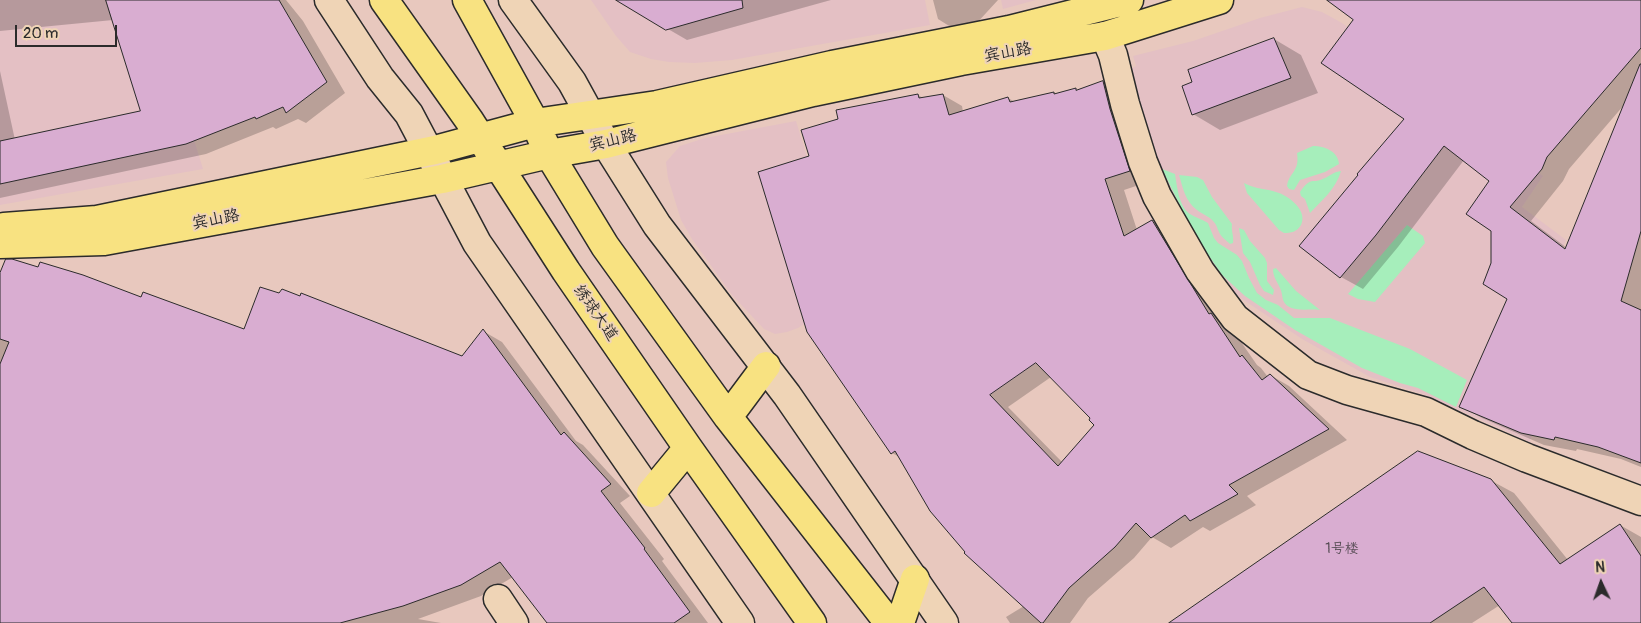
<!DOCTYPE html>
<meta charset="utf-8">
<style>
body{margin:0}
#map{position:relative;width:1641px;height:623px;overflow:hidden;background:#e8c8be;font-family:Pangolin,sans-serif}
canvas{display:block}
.north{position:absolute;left:1576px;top:558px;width:50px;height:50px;-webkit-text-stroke:4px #efd4b6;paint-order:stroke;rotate:357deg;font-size:14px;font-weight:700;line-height:20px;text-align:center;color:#2b2b2b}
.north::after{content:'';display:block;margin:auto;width:18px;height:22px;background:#2b2b2b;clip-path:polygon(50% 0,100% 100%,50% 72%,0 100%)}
.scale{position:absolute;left:15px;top:25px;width:102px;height:22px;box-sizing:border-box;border:2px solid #2b2b2b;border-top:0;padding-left:6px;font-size:15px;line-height:18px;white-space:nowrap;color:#2b2b2b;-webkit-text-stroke:4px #efd4b6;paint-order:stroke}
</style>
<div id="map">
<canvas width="1641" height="623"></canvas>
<div class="north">N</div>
<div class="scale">20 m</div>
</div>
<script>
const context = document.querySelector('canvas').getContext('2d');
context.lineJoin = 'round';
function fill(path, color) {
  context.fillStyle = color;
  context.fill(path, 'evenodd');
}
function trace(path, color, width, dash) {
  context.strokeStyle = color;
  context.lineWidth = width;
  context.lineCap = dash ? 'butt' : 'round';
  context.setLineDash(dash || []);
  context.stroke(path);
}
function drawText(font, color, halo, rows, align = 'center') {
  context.font = font + ' Pangolin,"LXGW WenKai TC",sans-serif';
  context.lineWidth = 4;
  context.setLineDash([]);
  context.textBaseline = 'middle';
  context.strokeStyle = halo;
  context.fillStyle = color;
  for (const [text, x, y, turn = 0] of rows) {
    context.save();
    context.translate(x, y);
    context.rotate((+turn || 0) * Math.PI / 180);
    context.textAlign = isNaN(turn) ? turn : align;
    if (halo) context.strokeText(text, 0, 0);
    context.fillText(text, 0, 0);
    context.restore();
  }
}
const built = new Path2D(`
 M 0,0 L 148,0 L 182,99 L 203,169 L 0,205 Z
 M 591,0 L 925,0 L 930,25 L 732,60 L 695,63 L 669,62 L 651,59 L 630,52 L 616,36 Z
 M 1001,0 L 1036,0 L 1003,9 Z
 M 1302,7 L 1322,12 L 1342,23 L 1462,110 L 1543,176 L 1522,207 L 1566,240 L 1557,262 L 1534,426 L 1530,442 L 1423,394 L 1370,377 L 1302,339 L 1242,299 L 1226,285 L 1217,273 L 1184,218 L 1167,182 L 1157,167 L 1126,71 L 1136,66 L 1133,56 L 1193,41 L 1260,18 Z
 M 796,121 L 849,295 L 798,328 L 787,332 L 775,334 L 764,329 L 732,295 L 692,239 L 681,220 L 668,178 L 666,162 L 680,146 L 705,138 Z`);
const green = new Path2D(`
 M 1313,146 C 1324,146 1338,151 1339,164 L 1325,172 L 1300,180 L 1294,190 L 1289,189 L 1287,186 C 1289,172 1300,172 1297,153 Z
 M 1162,169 L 1175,174 C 1177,186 1179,207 1190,214 C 1196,218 1202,219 1208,223 L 1214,238 L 1218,243 L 1237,255 L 1242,261 L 1249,278 L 1257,293 L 1266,300 L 1278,305 L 1294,318 L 1330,318 L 1410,349 L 1467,380 L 1456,407 L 1418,388 L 1400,383 L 1362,368 L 1295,330 L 1245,296 L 1222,275 L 1194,234 Z
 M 1341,171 C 1336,189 1322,200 1310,213 L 1305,199 L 1301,196 L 1300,192 C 1312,175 1311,185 1325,178 C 1331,175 1334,172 1341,171 Z
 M 1179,175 L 1197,177 L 1203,180 L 1212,197 L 1232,224 C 1231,231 1234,236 1233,243 L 1230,244 C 1226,240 1221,237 1219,232 C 1217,228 1217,225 1213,221 C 1209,216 1202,214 1197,210 C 1185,201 1183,188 1179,175 Z
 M 1244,183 C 1257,190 1266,188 1279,193 C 1290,197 1308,211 1301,225 C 1297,232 1291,233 1284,233 L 1279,230 L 1247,193 Z
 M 1407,225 L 1423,236 L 1425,243 L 1375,302 L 1358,299 L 1348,294 Z
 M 1239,228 L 1244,230 L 1250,241 L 1265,258 L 1267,263 L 1267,281 L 1274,290 L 1273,295 L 1264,291 L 1260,285 L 1250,262 L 1243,253 Z
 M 1276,268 L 1296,291 L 1320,310 C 1308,308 1289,314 1283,300 C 1282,296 1282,292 1280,288 C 1277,281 1273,277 1273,269 Z`);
const shadow = new Path2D(`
 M 0,0 L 286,0 L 303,21 L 345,93 L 306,123 L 298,119 L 276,129 L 273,127 L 206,154 L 0,198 L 0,71 L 15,140 L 142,112 L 113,20 L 0,31 Z
 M 618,0 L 831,0 L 687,40 Z
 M 933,0 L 998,0 L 975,25 L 954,29 L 938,19 Z
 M 1359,0 L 1641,0 L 1641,467 L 1621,459 L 1577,449 L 1576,451 L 1544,445 L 1482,418 L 1460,406 L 1509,298 L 1493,263 L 1490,180 L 1464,160 L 1398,247 L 1363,289 L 1341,277 L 1406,119 L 1355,20 ZM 1624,105 L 1567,248 L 1531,221 L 1563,181 L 1569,169 Z
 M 1274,39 L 1301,55 L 1318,93 L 1220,130 L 1193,114 Z
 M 1103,83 L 1122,94 L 1148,182 L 1124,190 L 1137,230 L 1152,221 L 1171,232 L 1230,326 L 1257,365 L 1261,368 L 1268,377 L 1270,375 L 1289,386 L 1347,440 L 1247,496 L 1256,505 L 1210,531 L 1203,527 L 1171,548 L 1152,537 L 1134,558 L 1088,598 L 1070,623 L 1010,623 L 1006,617 L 1024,606 L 901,458 L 892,453 L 808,331 L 810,157 L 918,95 L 923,98 L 943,95 L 962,106 L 963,112 L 1008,98 L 1015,102 L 1053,94 L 1056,95 L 1076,90 L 1078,91 ZM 1051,377 L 1092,418 L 1096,425 L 1063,463 L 1008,407 Z
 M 0,277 L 142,299 L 245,331 L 280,295 L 462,358 L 483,331 L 502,342 L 576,441 L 583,445 L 630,496 L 620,503 L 664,559 L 662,561 L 708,623 L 548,623 L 513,577 L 481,596 L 418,619 L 441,623 L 0,623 Z
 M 1490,480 L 1514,493 L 1568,560 L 1620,525 L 1641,537 L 1641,623 L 1514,623 L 1500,605 L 1472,623 L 1171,623 Z`);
const building = new Path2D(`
 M 106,0 L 279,0 L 327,82 L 286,113 L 283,107 L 256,119 L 255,117 L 186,144 L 0,184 L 0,141 L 140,111 Z
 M 616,0 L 742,0 L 743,8 L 666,30 Z
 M 1327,0 L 1641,0 L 1641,48 L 1547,157 L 1542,169 L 1510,207 L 1565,249 L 1640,64 L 1641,64 L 1641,231 L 1621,301 L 1641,310 L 1641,463 L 1598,447 L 1555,437 L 1554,440 L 1521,433 L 1459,407 L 1507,299 L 1483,284 L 1491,263 L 1491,231 L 1466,214 L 1489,181 L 1444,146 L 1376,235 L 1340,278 L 1299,246 L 1358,175 L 1357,174 L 1404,119 L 1321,63 L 1353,20 Z
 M 1274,38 L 1291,78 L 1192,115 L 1182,86 L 1192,82 L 1188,70 Z
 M 1103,81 L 1110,109 L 1130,171 L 1105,179 L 1124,236 L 1152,220 L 1209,314 L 1211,313 L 1240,357 L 1242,355 L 1262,380 L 1270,374 L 1329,429 L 1229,485 L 1238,494 L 1190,521 L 1185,515 L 1151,538 L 1136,523 L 1115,547 L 1069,588 L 1043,623 L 1041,623 L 964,553 L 965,552 L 930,511 L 895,451 L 891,454 L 807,332 L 758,172 L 809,156 L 801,130 L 838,119 L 836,110 L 918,94 L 919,98 L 943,94 L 949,115 L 1008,97 L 1010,102 L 1054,92 L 1054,94 L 1076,88 L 1076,90 ZM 1036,363 L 1090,418 L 1089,420 L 1094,425 L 1058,466 L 990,395 Z
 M 6,259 L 12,259 L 38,267 L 40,262 L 83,275 L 141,297 L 143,292 L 244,329 L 260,287 L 279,293 L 282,289 L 300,296 L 301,293 L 462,356 L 483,329 L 561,435 L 564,432 L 611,484 L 601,491 L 645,548 L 644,549 L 690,612 L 674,623 L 547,623 L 500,562 L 461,585 L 403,606 L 340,623 L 0,623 L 0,364 L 9,342 L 0,339 L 0,273 Z
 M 1418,451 L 1491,479 L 1560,564 L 1620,524 L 1641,556 L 1641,623 L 1512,623 L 1484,587 L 1430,623 L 1169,623 Z`);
const minor = new Path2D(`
 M 329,0 L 380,78 L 409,114 L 477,243 L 740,623
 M 513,0 L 572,82 L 606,144 L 657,225 L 787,395 L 944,623
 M 1105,36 L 1113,55 L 1125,104 L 1143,162 L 1157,196 L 1200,271 L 1235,318 L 1308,375 L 1347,390 L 1426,412 L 1473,435 L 1527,458 L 1641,501
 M 498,599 L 514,623`);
const primary = new Path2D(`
 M 384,0 L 469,120 L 566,271 L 688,448 L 812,623
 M 467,0 L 535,123 L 549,154 L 605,246 L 728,417 L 889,623
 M 4,227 L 97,220 L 435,150 L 535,123 L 657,105 L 832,65 L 1009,30 L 1129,0
 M 0,244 L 104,241 L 442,179 L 549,154 L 606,144 L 813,92 L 961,61 L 1105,36 L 1219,0
 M 728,417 L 766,366
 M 651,493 L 688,448
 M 900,623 L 915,579`);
const numberNames = [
 ["1号楼",1342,549]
];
const streetNames = [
 ["宾山路",1008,53,-10],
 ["宾山路",613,141,-13],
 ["宾山路",216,220,-11],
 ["绣球大道",595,313,55]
];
fill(built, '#e4c0c4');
fill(green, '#a6eebb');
fill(shadow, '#0003');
fill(building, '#d9add1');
trace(building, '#2b2b2b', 1);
trace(minor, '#2b2b2b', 31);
trace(primary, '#2b2b2b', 31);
trace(minor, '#efd4b6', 28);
trace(primary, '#f8e281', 28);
drawText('14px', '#564c54', null, numberNames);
drawText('16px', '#2b2b2b', '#efd4b6', streetNames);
</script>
